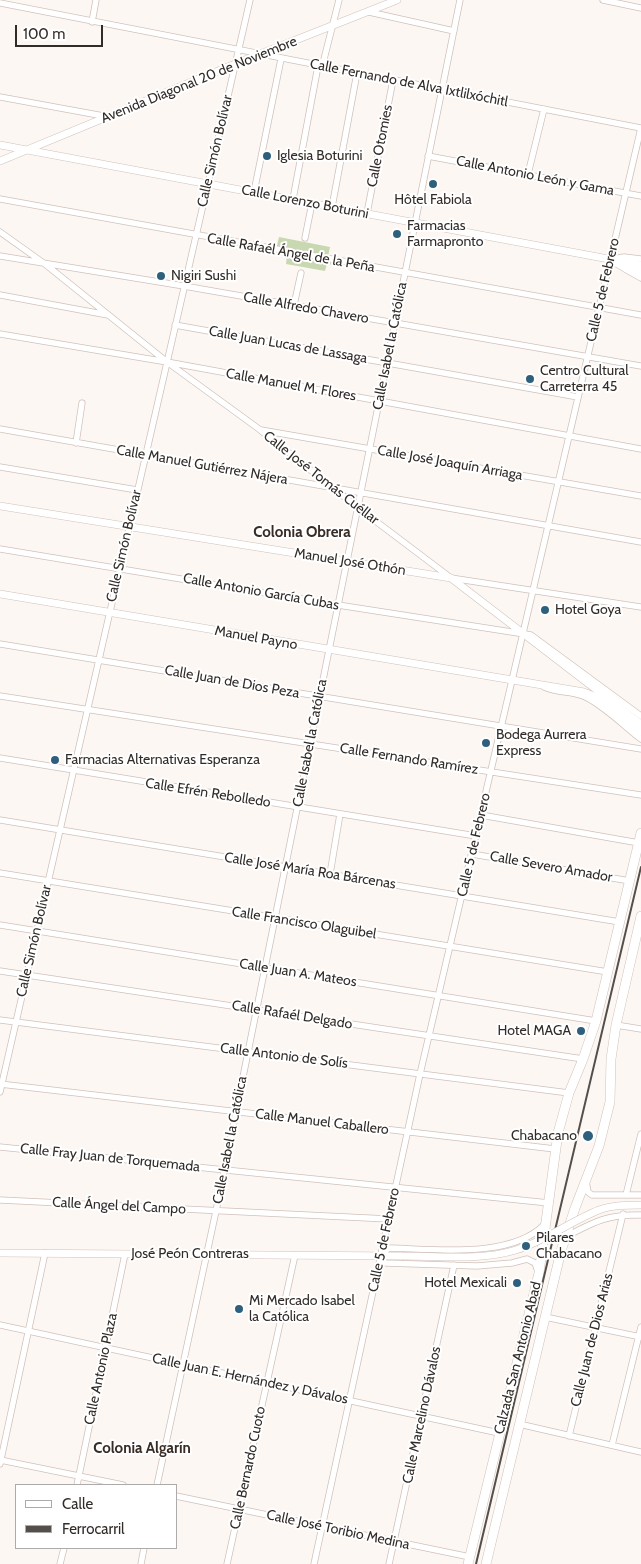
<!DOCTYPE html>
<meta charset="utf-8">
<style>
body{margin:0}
#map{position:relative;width:641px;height:1564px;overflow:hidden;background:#fdf7f4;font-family:Cabin,sans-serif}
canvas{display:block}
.legend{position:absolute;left:15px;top:1484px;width:162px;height:65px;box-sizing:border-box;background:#fff;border:1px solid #adaba9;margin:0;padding:6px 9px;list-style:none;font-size:15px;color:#322c29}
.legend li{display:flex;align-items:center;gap:10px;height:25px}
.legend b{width:25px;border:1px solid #adaba9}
.scale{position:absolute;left:15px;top:25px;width:88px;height:22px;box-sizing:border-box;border:2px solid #322c29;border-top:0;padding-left:6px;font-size:15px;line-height:18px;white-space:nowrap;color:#322c29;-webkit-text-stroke:4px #fff;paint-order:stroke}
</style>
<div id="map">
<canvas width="641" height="1564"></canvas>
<ul class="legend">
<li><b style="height:6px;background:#fff"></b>Calle</li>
<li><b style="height:6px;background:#554f4c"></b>Ferrocarril</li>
</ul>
<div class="scale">100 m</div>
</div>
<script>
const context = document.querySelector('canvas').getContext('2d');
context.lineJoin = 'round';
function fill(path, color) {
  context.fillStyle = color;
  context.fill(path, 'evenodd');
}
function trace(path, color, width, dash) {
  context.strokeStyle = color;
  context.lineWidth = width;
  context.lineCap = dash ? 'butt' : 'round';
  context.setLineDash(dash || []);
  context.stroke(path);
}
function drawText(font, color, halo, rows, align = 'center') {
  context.font = font + ' Cabin,sans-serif';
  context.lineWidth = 4;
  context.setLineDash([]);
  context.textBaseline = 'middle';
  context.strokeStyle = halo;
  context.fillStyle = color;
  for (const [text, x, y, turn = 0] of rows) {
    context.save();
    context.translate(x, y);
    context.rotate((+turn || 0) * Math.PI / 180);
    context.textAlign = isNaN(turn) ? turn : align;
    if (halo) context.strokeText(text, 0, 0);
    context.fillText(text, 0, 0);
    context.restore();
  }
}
const green = new Path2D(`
 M 279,237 L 330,247 L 328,257 L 335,258 L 334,265 L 327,264 L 325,271 L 286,264 L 287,256 L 275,254 Z`);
const minor = new Path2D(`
 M 603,0 L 641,8
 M 0,3 C 213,46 427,86 641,128
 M 369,12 L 454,31
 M 92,22 L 96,0
 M 322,67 L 339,0
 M 0,97 L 109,117
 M 428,156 L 641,196
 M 528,174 L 544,109
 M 254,192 L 281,59
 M 0,199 L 641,315
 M 293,199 L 318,66
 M 332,207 L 357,73
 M 367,213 L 393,80
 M 0,232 L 45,264 L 167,362 L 259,429 L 357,507 L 451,578 L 641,607
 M 305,238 L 312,203
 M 0,256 L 184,286 L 641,366
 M 613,259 L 624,257 L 641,259
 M 625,269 L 641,278
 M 0,295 L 108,315
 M 294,305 L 301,273
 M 175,325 L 578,397
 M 0,334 L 167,362 L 641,449
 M 0,429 L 641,542
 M 261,430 L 641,496
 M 76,443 L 82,403
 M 0,467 L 137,490
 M 0,549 L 338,605 L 531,635 L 641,716
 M 0,644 L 641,749
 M 544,687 C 557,693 571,691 583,696 C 601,703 625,727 641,739
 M 0,696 L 641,795
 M 0,758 L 476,836
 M 481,815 L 639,843
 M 0,820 L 620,922
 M 472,854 L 630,881
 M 0,873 L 608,972
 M 330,874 L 340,814
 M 0,925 L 596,1021
 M 0,971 L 583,1059
 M 0,1020 L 569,1093
 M 616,1025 L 641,1029
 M 0,1084 L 555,1149
 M 0,1092 L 250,0
 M 0,1147 L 549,1203
 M 586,1181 L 588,1192 L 592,1195 L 641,1195
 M 626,1195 L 641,1134
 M 0,1200 L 388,1219
 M 565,1237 C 594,1222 607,1214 641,1215
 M 380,1256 L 389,1248 C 435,1249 512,1259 545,1224
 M 380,1256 L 385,1263 L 477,1266 L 512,1263 L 527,1259 L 535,1263 L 538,1272
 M 545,1317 L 641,1337
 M 0,1325 L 499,1433
 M 519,1424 L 641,1452
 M 569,1436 L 623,1214
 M 612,1445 L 641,1327
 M 0,1460 L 123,1485
 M 0,1464 L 45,1253
 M 77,1485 L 125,1254
 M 157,1485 L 216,1211 L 460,0
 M 176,1496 L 470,1557
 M 60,1564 L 64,1548
 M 141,1564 L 144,1548
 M 227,1564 L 295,1255
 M 314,1564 L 420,1074 L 641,128
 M 389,1564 L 454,1265`);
const major = new Path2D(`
 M 0,145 L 641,265
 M 0,161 L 235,64 L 397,0
 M 614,262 L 625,268 L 641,272
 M 0,506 L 451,578 L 641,724
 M 0,594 L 584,692 C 602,697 625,720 641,732
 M 0,1253 L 401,1256`);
const highway = new Path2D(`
 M 468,1564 L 539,1273 L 558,1133 L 569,1093 L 583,1059 L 596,1021 L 641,833
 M 486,1564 L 561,1251 L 575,1208 L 599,1146 L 610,1102 L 611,1059 L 616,1025 L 641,916`);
const rail = new Path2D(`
 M 476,1564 L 641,867`);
const majorBridge = new Path2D(`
 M 401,1256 C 439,1256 480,1261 516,1250 C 545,1241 571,1221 599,1210 C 612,1205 627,1205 641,1205`);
const markers = [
 [267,156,5,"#2e607d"],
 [433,184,5,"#2e607d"],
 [397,234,5,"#2e607d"],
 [161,276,5,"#2e607d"],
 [530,379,5,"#2e607d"],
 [545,610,5,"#2e607d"],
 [486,743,5,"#2e607d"],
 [55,760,5,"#2e607d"],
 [581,1031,5,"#2e607d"],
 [588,1136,6,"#2e607d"],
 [526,1246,5,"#2e607d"],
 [517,1283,5,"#2e607d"],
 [239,1309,5,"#2e607d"]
];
const streetNames = [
 ["Avenida Diagonal 20 de Noviembre",199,80,-22],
 ["Calle Fernando de Alva Ixtlilxóchitl",409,83,11],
 ["Calle Otomies",380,146,-79],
 ["Calle Simón Bolívar",215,151,-77],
 ["Calle Antonio León y Gama",535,176,11],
 ["Calle Lorenzo Boturini",305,202,11],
 ["Calle Rafaél Ángel de la Peña",291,253,10],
 ["Calle 5 de Febrero",603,290,-77],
 ["Calle Alfredo Chavero",306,308,10],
 ["Calle Juan Lucas de Lassaga",288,345,10],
 ["Calle Isabel la Católica",390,346,-79],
 ["Calle Manuel M. Flores",291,385,10],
 ["Calle José Joaquín Arriaga",450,463,10],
 ["Calle Manuel Gutiérrez Nájera",202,465,10],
 ["Calle José Tomás Cuéllar",321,478,38],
 ["Calle Simón Bolívar",124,546,-77],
 ["Manuel José Othón",350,562,9],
 ["Calle Antonio García Cubas",261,592,10],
 ["Manuel Payno",256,638,10],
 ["Calle Juan de Dios Peza",232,682,10],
 ["Calle Isabel la Católica",310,743,-79],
 ["Calle Fernando Ramírez",409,759,9],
 ["Calle Efrén Rebolledo",208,793,9],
 ["Calle 5 de Febrero",474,845,-77],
 ["Calle Severo Amador",551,867,10],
 ["Calle José María Roa Bárcenas",310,871,9],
 ["Calle Francisco Olaguibel",304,923,9],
 ["Calle Simón Bolívar",34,941,-77],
 ["Calle Juan A. Mateos",298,973,9],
 ["Calle Rafaél Delgado",292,1015,9],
 ["Calle Antonio de Solís",284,1056,7],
 ["Calle Manuel Caballero",322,1122,7],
 ["Calle Isabel la Católica",230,1140,-79],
 ["Calle Fray Juan de Torquemada",110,1158,6],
 ["Calle Ángel del Campo",119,1206,3],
 ["Calle 5 de Febrero",384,1240,-78],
 ["José Peón Contreras",190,1254],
 ["Calle Juan de Dios Arias",592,1340,-76],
 ["Calzada San Antonio Abad",518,1358,-76],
 ["Calle Antonio Plaza",101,1369,-78],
 ["Calle Juan E. Hernández y Dávalos",250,1379,12],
 ["Calle Marcelino Dávalos",422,1415,-78],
 ["Calle Bernardo Cuoto",248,1468,-78],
 ["Calle José Toribio Medina",338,1530,12]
];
const poiNames = [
 ["Iglesia Boturini",277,156],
 ["Hôtel Fabiola",433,200,"center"],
 ["Farmacias",407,226],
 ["Farmapronto",407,242],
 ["Nigiri Sushi",171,276],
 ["Centro Cultural",540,371],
 ["Carreterra 45",540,387],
 ["Hotel Goya",555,610],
 ["Bodega Aurrera",496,735],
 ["Express",496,751],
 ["Farmacias Alternativas Esperanza",65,760],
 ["Hotel MAGA",571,1031,"right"],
 ["Chabacano",577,1136,"right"],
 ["Pilares",536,1238],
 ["Chabacano",536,1254],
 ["Hotel Mexicali",507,1283,"right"],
 ["Mi Mercado Isabel",249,1301],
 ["la Católica",249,1317]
];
const neighbourhoodNames = [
 ["Colonia Obrera",302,533],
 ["Colonia Algarín",142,1449]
];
fill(green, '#c8d8b1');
trace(minor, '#d0c1ba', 7);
trace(major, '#d0c1ba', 8);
trace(highway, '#d0c1ba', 10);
trace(minor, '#fff', 5.5);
trace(major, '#fff', 7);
trace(highway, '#fff', 9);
trace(rail, '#554f4c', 2);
trace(majorBridge, '#d0c1ba', 8, []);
trace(majorBridge, '#fff', 7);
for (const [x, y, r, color] of markers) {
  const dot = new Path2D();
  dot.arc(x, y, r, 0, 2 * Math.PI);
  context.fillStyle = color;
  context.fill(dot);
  trace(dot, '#fff', 2);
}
drawText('14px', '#322c29', '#fff', streetNames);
drawText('14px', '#322c29', '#fff', poiNames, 'left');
drawText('bold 15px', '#382c26', '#fff', neighbourhoodNames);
</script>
